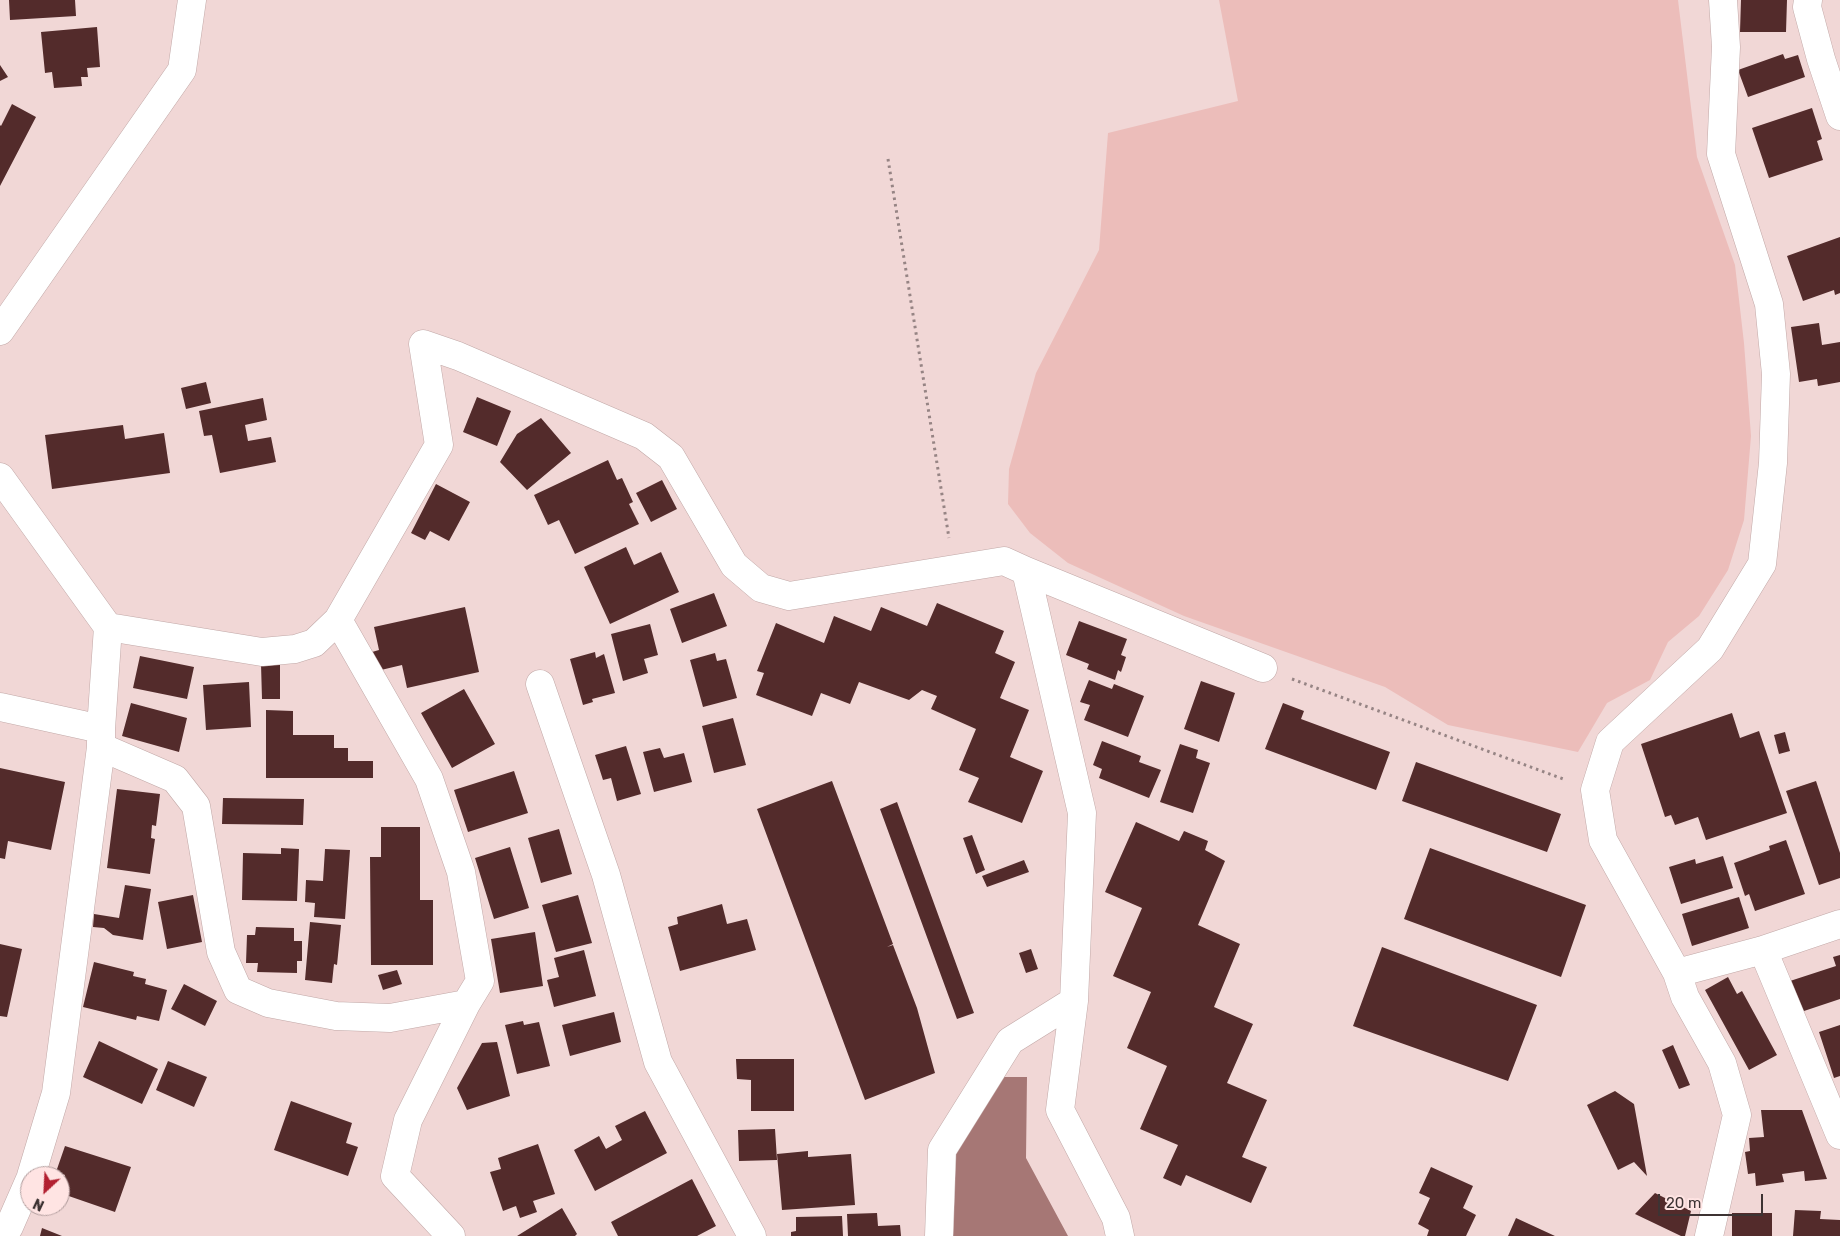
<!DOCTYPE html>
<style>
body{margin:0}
#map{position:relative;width:1840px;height:1236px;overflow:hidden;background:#f1d7d6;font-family:Rubik,sans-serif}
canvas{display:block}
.north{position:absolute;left:20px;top:1166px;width:50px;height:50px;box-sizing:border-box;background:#ffe4e3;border:1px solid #b19d9d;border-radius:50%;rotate:205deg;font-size:14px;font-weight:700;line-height:20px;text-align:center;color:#3d3333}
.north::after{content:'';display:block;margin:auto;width:18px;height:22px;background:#b22031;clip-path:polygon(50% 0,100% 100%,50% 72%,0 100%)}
.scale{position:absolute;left:1658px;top:1194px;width:105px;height:22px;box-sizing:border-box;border:2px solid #3d3333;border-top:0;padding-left:6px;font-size:15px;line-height:18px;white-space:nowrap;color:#3d3333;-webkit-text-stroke:4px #ffe4e3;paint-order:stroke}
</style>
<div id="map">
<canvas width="1840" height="1236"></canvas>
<div class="north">N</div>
<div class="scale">20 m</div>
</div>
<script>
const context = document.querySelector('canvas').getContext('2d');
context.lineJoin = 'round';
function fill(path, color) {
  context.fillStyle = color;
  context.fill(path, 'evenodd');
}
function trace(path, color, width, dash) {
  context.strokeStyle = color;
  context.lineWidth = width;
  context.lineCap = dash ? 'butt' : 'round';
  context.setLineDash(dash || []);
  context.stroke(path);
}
const green = new Path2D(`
 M 1219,0 L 1678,0 L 1697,157 L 1735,265 L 1744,343 L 1751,436 L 1744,520 L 1728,570 L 1699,616 L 1668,642 L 1650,680 L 1607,703 L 1578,752 L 1448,725 L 1385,687 L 1184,616 L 1068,563 L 1030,533 L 1008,504 L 1009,469 L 1036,373 L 1099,250 L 1108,133 L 1238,101 Z`);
const water = new Path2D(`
 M 1001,1077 L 1027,1077 L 1026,1158 L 1068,1236 L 953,1236 L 956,1148 Z`);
const building = new Path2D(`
 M 9,0 L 75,0 L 76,16 L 10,20 Z
 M 1741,0 L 1787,0 L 1786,32 L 1740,32 Z
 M 97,27 L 100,67 L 87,68 L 88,77 L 81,77 L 82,86 L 54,88 L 52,72 L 45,73 L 41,32 Z
 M 1783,54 L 1785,59 L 1798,55 L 1805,77 L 1748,97 L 1738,70 Z
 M 0,65 L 8,77 L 0,81 Z
 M 12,104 L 36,117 L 0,186 L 0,125 L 1,126 Z
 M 1812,108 L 1822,139 L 1817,141 L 1823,160 L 1769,178 L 1752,128 Z
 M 1840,237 L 1840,293 L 1835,295 L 1834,290 L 1803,301 L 1787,256 Z
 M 1819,323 L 1822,345 L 1840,342 L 1840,382 L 1818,386 L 1817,379 L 1799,382 L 1791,327 Z
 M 206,382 L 211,403 L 186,409 L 181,388 Z
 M 477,397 L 511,411 L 497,446 L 463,432 Z
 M 263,398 L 267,420 L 245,425 L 248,441 L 271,437 L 276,462 L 220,473 L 212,435 L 204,436 L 199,411 Z
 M 541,418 L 571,453 L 527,490 L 500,462 L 517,434 Z
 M 123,425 L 125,439 L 164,433 L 170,473 L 52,489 L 45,435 Z
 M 608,460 L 617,480 L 622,478 L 633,502 L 629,504 L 639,524 L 575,554 L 559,520 L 548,525 L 534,495 Z
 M 662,480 L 677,509 L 651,522 L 636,493 Z
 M 436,484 L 470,502 L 449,541 L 430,531 L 425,540 L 411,533 Z
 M 626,547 L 634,565 L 661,552 L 679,592 L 610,624 L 584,567 Z
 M 714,593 L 727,626 L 682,643 L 670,609 Z
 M 937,603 L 1004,631 L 995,653 L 1015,662 L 1000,698 L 1029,710 L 1010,757 L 1043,771 L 1022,823 L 968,802 L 979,778 L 959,770 L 976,729 L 931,709 L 937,696 L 922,690 L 909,700 L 859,682 L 850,704 L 821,693 L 812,716 L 756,695 L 764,673 L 757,671 L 776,623 L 824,643 L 834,616 L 871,631 L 881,607 L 927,626 Z
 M 465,607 L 479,672 L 407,688 L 402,665 L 381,670 L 372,652 L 379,650 L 374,627 Z
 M 1079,621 L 1127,639 L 1121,655 L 1126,657 L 1121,672 L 1118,670 L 1115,680 L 1087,669 L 1089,664 L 1066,655 Z
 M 650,624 L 658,655 L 644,659 L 648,673 L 623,681 L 611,634 Z
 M 595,652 L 596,658 L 604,654 L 615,693 L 592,699 L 593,702 L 583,705 L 570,659 Z
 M 715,653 L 717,661 L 726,659 L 737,698 L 703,707 L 690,660 Z
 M 140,656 L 194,667 L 187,699 L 133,688 Z
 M 261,664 L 280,664 L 280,699 L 262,699 Z
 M 1089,680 L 1112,689 L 1114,684 L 1144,696 L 1128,737 L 1084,720 L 1090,705 L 1080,702 Z
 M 1201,681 L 1235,693 L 1219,742 L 1184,729 Z
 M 249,682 L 251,727 L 206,730 L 203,685 Z
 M 464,689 L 495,744 L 452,768 L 421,713 Z
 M 131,703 L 187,718 L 179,752 L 122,736 Z
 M 1283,703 L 1304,711 L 1301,719 L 1390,752 L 1376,790 L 1265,749 Z
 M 266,710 L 293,711 L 293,735 L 334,735 L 334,748 L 348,748 L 348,761 L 373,761 L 373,778 L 266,778 Z
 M 1732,713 L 1740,738 L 1759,731 L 1787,813 L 1706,840 L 1698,817 L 1675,825 L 1671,815 L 1665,817 L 1641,744 Z
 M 733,718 L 746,765 L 714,773 L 702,726 Z
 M 1785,732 L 1790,751 L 1779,754 L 1774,735 Z
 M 1102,741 L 1141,756 L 1139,762 L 1161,770 L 1149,798 L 1099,778 L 1102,769 L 1093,765 Z
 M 1180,744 L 1198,750 L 1196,758 L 1210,763 L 1193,813 L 1160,802 Z
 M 626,746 L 641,794 L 617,801 L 611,778 L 603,780 L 595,755 Z
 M 660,748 L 664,758 L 684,753 L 692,782 L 654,792 L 643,752 Z
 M 1416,762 L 1561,814 L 1547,852 L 1402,801 Z
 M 0,768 L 65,782 L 51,850 L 8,841 L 5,859 L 0,858 Z
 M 514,771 L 528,813 L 468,832 L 454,790 Z
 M 832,781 L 893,944 L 887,947 L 893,945 L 917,1008 L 935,1073 L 865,1100 L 757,809 Z
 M 1816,781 L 1840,853 L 1840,878 L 1819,885 L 1786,791 Z
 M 117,789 L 160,794 L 156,826 L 152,825 L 151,838 L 155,839 L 150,874 L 107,868 Z
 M 223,798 L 304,799 L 303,825 L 222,824 Z
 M 897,802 L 974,1013 L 957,1019 L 880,809 Z
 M 1136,822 L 1179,841 L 1184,831 L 1208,841 L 1205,850 L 1225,861 L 1198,925 L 1240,944 L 1214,1007 L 1253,1024 L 1227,1083 L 1267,1100 L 1242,1157 L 1267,1167 L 1251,1203 L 1186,1175 L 1181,1186 L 1163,1178 L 1178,1145 L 1140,1129 L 1167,1066 L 1127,1048 L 1151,992 L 1113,976 L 1142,908 L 1105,892 Z
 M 381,827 L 420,827 L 420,900 L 433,900 L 433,965 L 371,965 L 370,857 L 381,857 Z
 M 559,829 L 572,874 L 541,883 L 528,838 Z
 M 972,835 L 985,870 L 976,874 L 963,838 Z
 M 1786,840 L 1805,894 L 1755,911 L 1749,894 L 1745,896 L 1734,863 L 1770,850 L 1769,846 Z
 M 510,847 L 529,908 L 494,919 L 475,858 Z
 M 281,848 L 299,849 L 297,901 L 242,900 L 243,853 L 281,854 Z
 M 1430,848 L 1586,905 L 1561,977 L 1404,919 Z
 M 325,849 L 350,850 L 345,919 L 314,917 L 315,903 L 305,902 L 306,880 L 323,881 Z
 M 1723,856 L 1733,888 L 1681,904 L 1669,867 L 1695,859 L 1696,864 Z
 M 1024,860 L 1029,872 L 987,887 L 982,876 Z
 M 125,885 L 151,889 L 143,940 L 113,935 L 104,928 L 93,927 L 94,914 L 119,918 Z
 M 193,895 L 202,942 L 167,949 L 158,902 Z
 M 578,895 L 592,943 L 556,952 L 542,905 Z
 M 1739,897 L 1749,928 L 1692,946 L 1682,914 Z
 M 722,904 L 727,924 L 747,919 L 756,950 L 680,971 L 668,927 L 678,924 L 677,917 Z
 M 310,922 L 341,925 L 337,965 L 334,964 L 332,983 L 305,980 Z
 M 256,927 L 294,928 L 294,941 L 302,941 L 302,961 L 297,961 L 297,973 L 257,972 L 258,963 L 246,963 L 247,935 L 255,935 Z
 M 535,932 L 543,986 L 500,993 L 491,939 Z
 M 0,944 L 22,949 L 7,1017 L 0,1016 Z
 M 1382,947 L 1537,1005 L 1508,1081 L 1353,1026 Z
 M 1031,949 L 1038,969 L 1026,973 L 1019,953 Z
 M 584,950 L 596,996 L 554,1007 L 547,980 L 559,977 L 554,958 Z
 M 1840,955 L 1840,999 L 1801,1012 L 1790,981 L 1836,966 L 1833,957 Z
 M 94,962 L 134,972 L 133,976 L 146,979 L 145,984 L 167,990 L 159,1021 L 137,1016 L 136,1020 L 83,1007 Z
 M 397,970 L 402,984 L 383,990 L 378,975 Z
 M 1728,977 L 1737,994 L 1742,991 L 1777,1055 L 1749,1070 L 1705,990 Z
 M 184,984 L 217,1001 L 205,1026 L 171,1009 Z
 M 614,1012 L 621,1042 L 570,1056 L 562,1025 Z
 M 523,1021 L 524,1025 L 539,1022 L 550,1066 L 517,1074 L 505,1025 Z
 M 1840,1025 L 1840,1076 L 1834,1078 L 1819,1032 Z
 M 99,1041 L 158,1069 L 142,1104 L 83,1077 Z
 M 497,1042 L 510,1096 L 467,1110 L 457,1088 L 482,1043 Z
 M 1673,1045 L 1690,1085 L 1679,1089 L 1662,1050 Z
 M 736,1059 L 794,1059 L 794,1111 L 751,1111 L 751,1080 L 737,1079 Z
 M 168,1061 L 207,1077 L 194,1107 L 156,1090 Z
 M 1615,1091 L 1634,1104 L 1647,1176 L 1634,1162 L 1618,1170 L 1587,1105 Z
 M 291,1101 L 352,1123 L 346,1143 L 358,1147 L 348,1176 L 274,1150 Z
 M 1761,1110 L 1802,1110 L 1827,1179 L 1805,1181 L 1804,1171 L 1782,1174 L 1784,1182 L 1756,1186 L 1755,1173 L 1748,1174 L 1745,1152 L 1750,1151 L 1749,1138 L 1764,1137 Z
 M 645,1111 L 667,1153 L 595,1191 L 574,1150 L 599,1136 L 606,1149 L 622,1140 L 615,1126 Z
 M 775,1129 L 777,1160 L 739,1161 L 738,1130 Z
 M 538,1144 L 555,1194 L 533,1201 L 537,1212 L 520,1218 L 516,1206 L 503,1211 L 490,1172 L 501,1169 L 498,1158 Z
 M 65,1146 L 131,1167 L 115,1212 L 60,1193 L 65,1175 L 56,1172 Z
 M 808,1151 L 808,1157 L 851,1154 L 855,1205 L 782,1210 L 777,1154 Z
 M 1431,1167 L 1473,1186 L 1463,1208 L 1476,1215 L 1466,1236 L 1427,1236 L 1429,1230 L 1418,1224 L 1430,1198 L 1419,1193 Z
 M 692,1179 L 716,1226 L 697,1236 L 618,1236 L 611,1222 Z
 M 1655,1193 L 1691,1211 L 1685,1236 L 1681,1236 L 1635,1214 Z
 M 562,1208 L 577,1234 L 575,1236 L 517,1236 Z
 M 1795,1210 L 1821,1211 L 1820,1219 L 1840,1220 L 1840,1236 L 1793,1236 Z
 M 877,1213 L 878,1226 L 900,1225 L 901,1236 L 848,1236 L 847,1214 Z
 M 1732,1213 L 1772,1213 L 1772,1236 L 1732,1236 Z
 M 842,1216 L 843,1236 L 791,1236 L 791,1232 L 796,1231 L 796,1217 Z
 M 1516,1218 L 1555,1236 L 1508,1236 Z
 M 42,1228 L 62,1236 L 40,1236 Z`);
const path = new Path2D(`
 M 888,159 L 949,538
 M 1292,679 L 1566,780`);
const minor = new Path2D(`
 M 1723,0 L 1726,47 L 1721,154 L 1769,304 L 1776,374 L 1773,463 L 1762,564 L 1710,649 L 1610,742 L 1595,790 L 1603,840 L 1677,973 L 1763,950 L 1840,1135
 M 1808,0 L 1807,7 L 1821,59 L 1840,116
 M 0,331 L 182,70 L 192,0
 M 0,477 L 108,627
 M 1026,571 L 1263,668
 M 540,684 L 606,875 L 658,1062 L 752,1236
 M 0,707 L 101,729 L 101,747 L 175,779 L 196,806 L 221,952 L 238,990 L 268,1003 L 336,1016 L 390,1018 L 466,1004
 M 101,729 L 108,627 L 262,652 L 295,649 L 314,643 L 338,620
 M 1763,950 L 1840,924
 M 1677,973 L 1685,997 L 1722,1063 L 1737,1115 L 1709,1236
 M 31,1176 L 56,1093 L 101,747
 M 1,1236 L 9,1227 L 30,1179
 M 451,1236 L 395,1176 L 408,1120 L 466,1004 L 480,981 L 461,872 L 429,779 L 338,620 L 439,445 L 423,344 L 458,356 L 644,436 L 671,457 L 734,565 L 761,588 L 789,596 L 1004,561 L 1026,571 L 1082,813 L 1074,1001 L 1060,1110 L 1116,1218 L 1120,1236
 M 939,1236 L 942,1150 L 1010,1041 L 1074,1001`);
fill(green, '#ecbdba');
fill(water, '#a67775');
fill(building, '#532b2b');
trace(minor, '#c1a8a7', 29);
trace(path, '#968484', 3, [2.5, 4]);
trace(minor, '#fff', 28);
</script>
